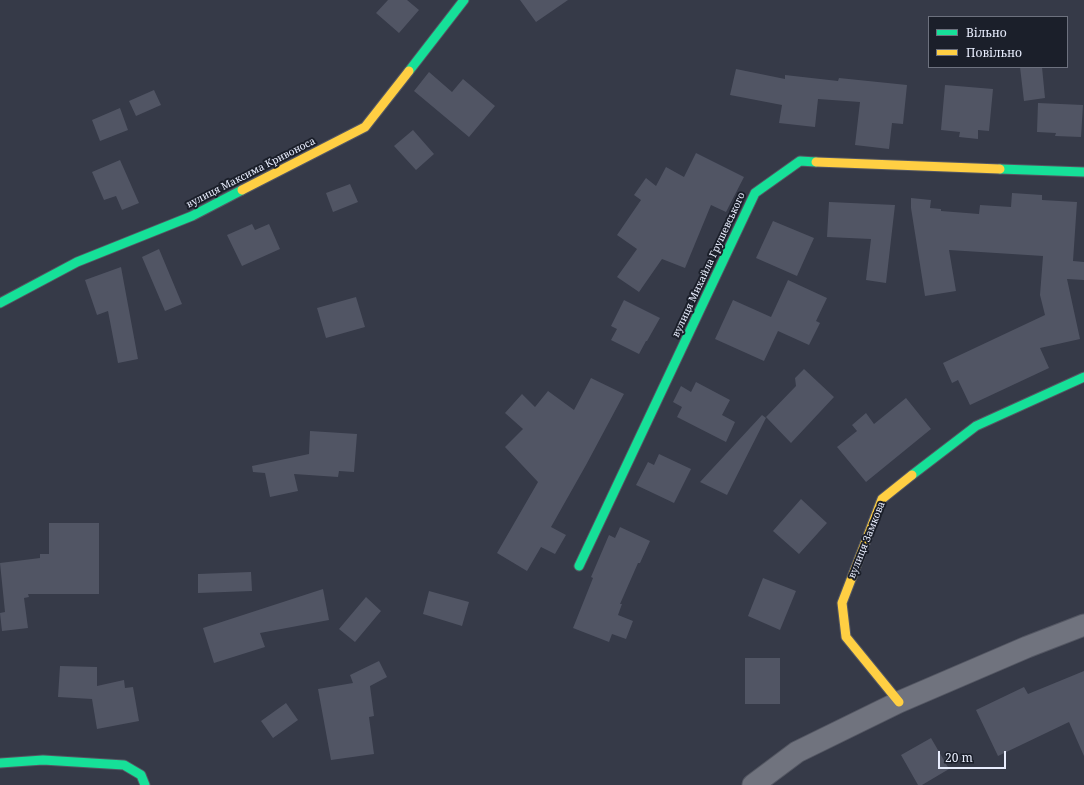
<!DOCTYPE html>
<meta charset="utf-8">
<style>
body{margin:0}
#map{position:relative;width:1084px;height:785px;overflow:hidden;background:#363a48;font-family:"Noto Serif",serif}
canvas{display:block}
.legend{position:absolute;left:928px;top:16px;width:140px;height:52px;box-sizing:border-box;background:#1b1f2a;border:1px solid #6d717e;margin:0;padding:5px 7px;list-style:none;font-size:12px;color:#e8edfd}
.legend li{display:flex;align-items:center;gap:8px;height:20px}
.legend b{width:20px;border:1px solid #6d717e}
.scale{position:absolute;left:938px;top:751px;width:68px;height:18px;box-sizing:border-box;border:2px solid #e8edfd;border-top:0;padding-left:5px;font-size:12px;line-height:14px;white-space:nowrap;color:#e8edfd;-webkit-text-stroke:3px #1b1f2a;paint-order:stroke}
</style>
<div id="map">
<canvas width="1084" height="785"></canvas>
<ul class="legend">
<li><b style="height:5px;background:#16e098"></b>Вільно</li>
<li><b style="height:5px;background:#ffcf43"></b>Повільно</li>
</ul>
<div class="scale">20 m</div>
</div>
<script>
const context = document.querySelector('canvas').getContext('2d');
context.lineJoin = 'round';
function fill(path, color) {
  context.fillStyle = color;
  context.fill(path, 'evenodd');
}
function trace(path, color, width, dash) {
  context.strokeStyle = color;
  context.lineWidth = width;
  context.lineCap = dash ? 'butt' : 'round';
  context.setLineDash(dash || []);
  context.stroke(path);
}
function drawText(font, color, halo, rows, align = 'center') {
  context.font = font + ' "Noto Serif",serif';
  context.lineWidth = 4;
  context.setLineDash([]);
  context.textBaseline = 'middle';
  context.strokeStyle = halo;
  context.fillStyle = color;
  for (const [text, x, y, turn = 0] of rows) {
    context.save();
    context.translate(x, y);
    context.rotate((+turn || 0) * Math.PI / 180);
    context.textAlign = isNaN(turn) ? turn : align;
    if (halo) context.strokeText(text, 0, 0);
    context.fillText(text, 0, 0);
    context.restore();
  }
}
const building = new Path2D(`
 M 388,0 L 407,0 L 419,10 L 399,33 L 376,13 Z
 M 520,0 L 568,0 L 536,22 Z
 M 1020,67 L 1042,67 L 1045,98 L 1024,101 Z
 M 736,69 L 785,79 L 785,75 L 838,81 L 839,78 L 907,85 L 903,124 L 892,123 L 889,149 L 855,145 L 860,102 L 818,99 L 815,127 L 779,123 L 782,105 L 730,95 Z
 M 429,72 L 452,92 L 463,79 L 495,106 L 469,137 L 414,91 Z
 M 945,85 L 993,89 L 989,131 L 978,130 L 978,139 L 959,137 L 960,132 L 941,130 Z
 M 154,90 L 161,105 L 136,116 L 129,101 Z
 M 1038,103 L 1083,105 L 1081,137 L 1055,136 L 1056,133 L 1037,132 Z
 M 120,108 L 128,130 L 100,141 L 92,120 Z
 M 413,130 L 434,154 L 416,170 L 394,146 Z
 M 696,153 L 744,177 L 726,212 L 711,205 L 685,268 L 662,259 L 639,292 L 617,277 L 637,249 L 617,235 L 641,200 L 634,195 L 646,178 L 656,186 L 666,167 L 684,177 Z
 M 120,160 L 139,203 L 122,210 L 116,196 L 104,200 L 92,172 Z
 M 350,184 L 358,202 L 333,212 L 326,193 Z
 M 1012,193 L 1042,195 L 1042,200 L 1077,202 L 1073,261 L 1084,262 L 1084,280 L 1067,279 L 1080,339 L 1040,348 L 1049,368 L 970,405 L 958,380 L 952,383 L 943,363 L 1045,315 L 1040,295 L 1043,256 L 949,250 L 956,291 L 925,296 L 911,208 L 911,198 L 931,200 L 930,208 L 941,209 L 941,211 L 979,214 L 980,205 L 1011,207 Z
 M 829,202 L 895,205 L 886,283 L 866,280 L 871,239 L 827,237 Z
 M 773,221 L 814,238 L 797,276 L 756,258 Z
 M 252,224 L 255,230 L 269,224 L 280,249 L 242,266 L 227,235 Z
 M 159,249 L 182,304 L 165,311 L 142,257 Z
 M 121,267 L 138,359 L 118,363 L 108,311 L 97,315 L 85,280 Z
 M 788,280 L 827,298 L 816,321 L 820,323 L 809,345 L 778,331 L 764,361 L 715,339 L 733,300 L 771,317 Z
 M 356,297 L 365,327 L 326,338 L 317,308 Z
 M 624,300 L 660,318 L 647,341 L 646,341 L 639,354 L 611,340 L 617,329 L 611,326 Z
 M 804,369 L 834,397 L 791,443 L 766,417 L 796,386 L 795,378 Z
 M 591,378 L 624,394 L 586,465 L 551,527 L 566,535 L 555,554 L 541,547 L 527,571 L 497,553 L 538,482 L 505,447 L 523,429 L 505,413 L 522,394 L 535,407 L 548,391 L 574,410 Z
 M 696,382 L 730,400 L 722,415 L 735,422 L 726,442 L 677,417 L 682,407 L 673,402 L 681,386 L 691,392 Z
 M 906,398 L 931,429 L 866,482 L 837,447 L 857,431 L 852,425 L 866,413 L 874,424 Z
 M 762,415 L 766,418 L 727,495 L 700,482 Z
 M 310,431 L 357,434 L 354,472 L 339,471 L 338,477 L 294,474 L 298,491 L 270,497 L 265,473 L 253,472 L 252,466 L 309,454 Z
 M 659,454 L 691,469 L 674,503 L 636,485 L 648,462 L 654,465 Z
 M 801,499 L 827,523 L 799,554 L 773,531 Z
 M 49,523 L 99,523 L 99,594 L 28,594 L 29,597 L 24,598 L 28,628 L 2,631 L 0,613 L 5,612 L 0,563 L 40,558 L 40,554 L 49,554 Z
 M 620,527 L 650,541 L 640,563 L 638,563 L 620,604 L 622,604 L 618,615 L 633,621 L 626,639 L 612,634 L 609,642 L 573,628 L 593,578 L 591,577 L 609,535 L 615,538 Z
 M 251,572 L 252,591 L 198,593 L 198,574 Z
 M 763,578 L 796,591 L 780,630 L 748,616 Z
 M 323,589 L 329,620 L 260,633 L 265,647 L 214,663 L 203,628 Z
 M 429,591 L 469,602 L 462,626 L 423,614 Z
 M 366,597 L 381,611 L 355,642 L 339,629 Z
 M 745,658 L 780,658 L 780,704 L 745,704 Z
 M 379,661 L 387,677 L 370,686 L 374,716 L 369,717 L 374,754 L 331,760 L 318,689 L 353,683 L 350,675 Z
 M 60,666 L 97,667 L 97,686 L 124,680 L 125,688 L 133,687 L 139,721 L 97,729 L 92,699 L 58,697 Z
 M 1084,671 L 1084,756 L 1069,722 L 998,756 L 976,710 L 1024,687 L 1028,694 Z
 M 286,703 L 298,720 L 273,738 L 261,721 Z
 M 931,738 L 949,769 L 922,785 L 918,785 L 901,755 Z`);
const street = new Path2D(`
 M 753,785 L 797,752 L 899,702 L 1027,647 L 1084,625`);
const fast = new Path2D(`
 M 409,71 L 464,0
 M 1000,169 L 1084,172
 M 0,303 L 77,262 L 192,216 L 242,190
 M 912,475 L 976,426 L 1084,377
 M 579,566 L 755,193 L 800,161 L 816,162
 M 0,763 L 43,760 L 124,765 L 141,775 L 145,785`);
const slow = new Path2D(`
 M 816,162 L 1000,169
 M 242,190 L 365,127 L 409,71
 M 899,702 L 846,637 L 842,603 L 882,499 L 912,475`);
const streetNames = [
 ["вулиця Максима Кривоноса",251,173,-27],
 ["вулиця Михайла Грушевського",709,265,-65],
 ["вулиця Замкова",867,540,-68]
];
fill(building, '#515564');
trace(street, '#545763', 23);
trace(fast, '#545763', 11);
trace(slow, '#545763', 11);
trace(street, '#70737e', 21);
trace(fast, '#16e098', 9);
trace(slow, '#ffcf43', 9);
drawText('10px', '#e8edfd', '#1b1f2a', streetNames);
</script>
